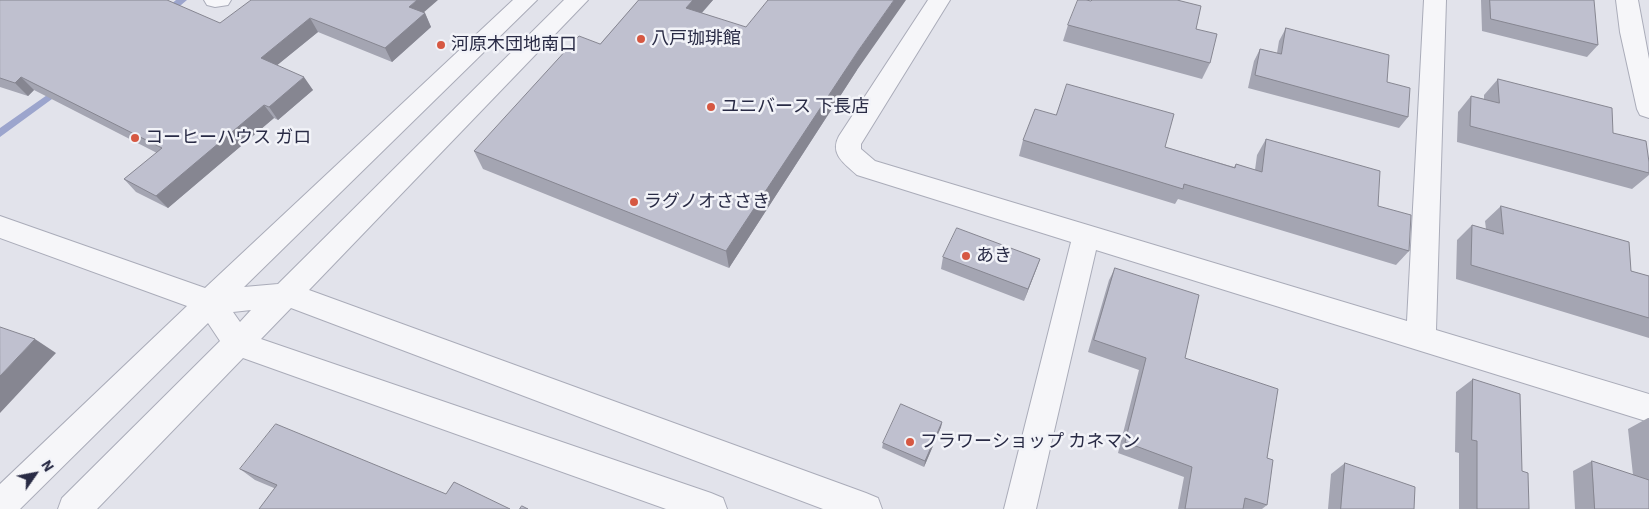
<!DOCTYPE html>
<meta charset="utf-8">
<style>
body{margin:0}
#map{position:relative;width:1649px;height:509px;overflow:hidden;background:#e2e3eb;font-family:"IBM Plex Sans",sans-serif}
canvas{display:block}
.north{position:absolute;left:10px;top:449px;width:50px;height:50px;-webkit-text-stroke:4px #f2f3f8;paint-order:stroke;rotate:57deg;font-size:14px;font-weight:700;line-height:20px;text-align:center;color:#292b45}
.north::after{content:'';display:block;margin:auto;width:18px;height:22px;background:#292b45;clip-path:polygon(50% 0,100% 100%,50% 72%,0 100%)}
</style>
<div id="map">
<canvas width="1649" height="509"></canvas>
<div class="north">N</div>
</div>
<script>
const context = document.querySelector('canvas').getContext('2d');
context.lineJoin = 'round';
function fill(path, color) {
  context.fillStyle = color;
  context.fill(path, 'evenodd');
}
function trace(path, color, width, dash) {
  context.strokeStyle = color;
  context.lineWidth = width;
  context.lineCap = dash ? 'butt' : 'round';
  context.setLineDash(dash || []);
  context.stroke(path);
}
function drawText(font, color, halo, rows, align = 'center') {
  context.font = font + ' "IBM Plex Sans","Noto Sans JP",sans-serif';
  context.lineWidth = 5;
  context.setLineDash([]);
  context.textBaseline = 'middle';
  context.strokeStyle = halo;
  context.fillStyle = color;
  for (const [text, x, y, turn = 0] of rows) {
    context.save();
    context.translate(x, y);
    context.rotate((+turn || 0) * Math.PI / 180);
    context.textAlign = isNaN(turn) ? turn : align;
    if (halo) context.strokeText(text, 0, 0);
    context.fillText(text, 0, 0);
    context.restore();
  }
}
const stream = new Path2D(`
 M 176,0 L 187,0 L 169,15 L 163,15 L 163,11 Z
 M 60,86 L 65,89 L 63,91 L 0,137 L 0,128 Z`);
const minor = new Path2D(`
 M 204,0 L 231,0 L 228,5 L 215,7 L 207,5 Z
 M 513,0 L 537,0 L 244,287 L 278,284 L 564,0 L 588,0 L 309,290 L 866,493 L 878,498 L 882,509 L 823,509 L 291,308 L 261,339 L 711,493 L 723,498 L 727,509 L 666,509 L 243,358 L 97,509 L 58,509 L 62,498 L 220,341 L 208,323 L 20,509 L 0,509 L 0,484 L 187,306 L 0,238 L 0,216 L 205,288 ZM 251,310 L 240,322 L 233,312 Z
 M 928,0 L 950,0 L 861,144 L 861,149 L 875,161 L 1407,321 L 1424,0 L 1446,0 L 1436,330 L 1649,394 L 1649,422 L 1096,250 L 1036,509 L 1004,509 L 1071,242 L 857,175 C 845,164 829,154 839,136 Z
 M 1616,0 L 1638,0 L 1649,59 L 1649,118 L 1640,115 L 1637,109 L 1620,32 Z`);
const wall = new Path2D(`
 M 0,0 L 220,23 L 424,13 L 425,13 L 431,27 L 392,62 L 318,32 L 277,65 L 313,90 L 278,120 L 274,118 L 168,208 L 136,192 L 124,179 L 157,153 L 34,90 L 28,96 L 0,87 Z
 M 639,0 L 713,0 L 702,13 L 857,70 L 729,268 L 483,169 L 474,151 L 600,44 Z
 M 1481,0 L 1592,0 L 1598,45 L 1587,57 L 1482,31 Z
 M 1068,25 L 1196,29 L 1210,63 L 1202,79 L 1063,41 Z
 M 1286,28 L 1387,82 L 1408,117 L 1399,128 L 1248,88 L 1254,61 L 1260,49 L 1277,53 L 1279,41 Z
 M 1498,79 L 1613,133 L 1649,162 L 1649,175 L 1632,189 L 1457,142 L 1458,112 L 1471,96 L 1484,99 L 1484,95 Z
 M 1266,139 L 1378,206 L 1409,251 L 1396,265 L 1178,199 L 1175,204 L 1019,156 L 1023,140 L 1165,147 L 1234,167 L 1236,164 L 1255,170 L 1257,155 Z
 M 1501,206 L 1631,271 L 1649,276 L 1649,338 L 1456,279 L 1457,240 L 1472,225 L 1486,229 L 1485,221 Z
 M 943,257 L 1040,259 L 1024,301 L 941,269 Z
 M 1115,268 L 1185,358 L 1267,458 L 1267,505 L 1262,509 L 1178,509 L 1184,477 L 1118,453 L 1139,370 L 1088,352 L 1109,280 Z
 M 1473,379 L 1522,471 L 1529,509 L 1459,509 L 1459,453 L 1455,452 L 1456,392 Z
 M 1648,418 L 1649,418 L 1649,509 L 1575,509 L 1573,471 L 1592,461 L 1633,475 L 1628,429 Z
 M 942,422 L 941,427 L 924,467 L 882,448 L 883,443 Z
 M 1345,463 L 1414,509 L 1328,509 L 1331,474 Z
 M 240,469 L 446,494 L 274,488 L 255,480 Z`);
const shadedWall = new Path2D(`
 M 417,0 L 438,0 L 415,20 L 409,7 Z
 M 693,0 L 713,0 L 689,27 L 686,8 Z
 M 894,0 L 906,0 L 857,70 L 729,268 L 726,251 L 858,51 Z
 M 425,13 L 431,27 L 392,62 L 385,48 Z
 M 310,18 L 318,32 L 270,71 L 261,58 Z
 M 21,77 L 34,90 L 28,96 L 15,83 Z
 M 304,77 L 313,90 L 278,120 L 269,107 Z
 M 264,105 L 274,118 L 168,208 L 156,196 Z
 M 1040,259 L 1036,270 L 1024,301 L 1028,289 Z
 M 35,339 L 56,353 L 0,413 L 0,376 Z
 M 942,422 L 941,427 L 924,467 L 925,461 Z`);
const building = new Path2D(`
 M 0,0 L 167,0 L 220,23 L 251,0 L 417,0 L 409,7 L 425,13 L 385,48 L 310,18 L 261,58 L 304,77 L 269,107 L 264,105 L 156,196 L 124,179 L 162,148 L 21,77 L 15,83 L 0,78 Z
 M 639,0 L 693,0 L 686,8 L 746,27 L 768,0 L 894,0 L 858,51 L 726,251 L 474,151 L 579,36 L 600,44 Z
 M 1078,0 L 1086,0 L 1091,1 L 1092,0 L 1177,0 L 1201,6 L 1196,29 L 1217,34 L 1210,63 L 1068,25 Z
 M 1490,0 L 1594,0 L 1598,45 L 1491,19 Z
 M 1286,28 L 1389,55 L 1387,82 L 1410,88 L 1408,117 L 1255,75 L 1260,49 L 1281,54 Z
 M 1498,79 L 1612,108 L 1613,133 L 1646,141 L 1649,162 L 1649,173 L 1470,126 L 1471,96 L 1499,103 Z
 M 1067,84 L 1174,114 L 1165,147 L 1235,168 L 1236,164 L 1262,172 L 1266,139 L 1380,171 L 1378,206 L 1411,215 L 1409,251 L 1184,184 L 1183,189 L 1023,140 L 1035,109 L 1056,115 Z
 M 1501,206 L 1629,242 L 1631,271 L 1649,276 L 1649,318 L 1471,265 L 1472,225 L 1503,234 Z
 M 957,228 L 1040,259 L 1028,289 L 943,257 Z
 M 1115,268 L 1199,295 L 1185,358 L 1278,389 L 1267,458 L 1273,460 L 1267,505 L 1245,498 L 1243,509 L 1185,509 L 1192,467 L 1125,442 L 1146,358 L 1094,340 Z
 M 0,327 L 35,339 L 0,376 Z
 M 1473,379 L 1520,394 L 1522,471 L 1528,473 L 1529,509 L 1477,509 L 1477,441 L 1472,440 Z
 M 901,404 L 942,422 L 925,461 L 883,443 Z
 M 276,424 L 446,494 L 454,482 L 510,509 L 259,509 L 277,485 L 240,469 Z
 M 1592,461 L 1649,480 L 1649,509 L 1595,509 Z
 M 1345,463 L 1415,487 L 1414,509 L 1341,509 Z
 M 522,506 L 528,509 L 520,509 Z`);
const markers = [
 [641,39,5,"#d65842"],
 [441,45,5,"#d65842"],
 [711,107,5,"#d65842"],
 [135,138,5,"#d65842"],
 [634,202,5,"#d65842"],
 [966,256,5,"#d65842"],
 [910,442,5,"#d65842"]
];
const poiNames = [
 ["八戸珈琲館",651,39],
 ["河原木団地南口",451,45],
 ["ユニバース 下長店",721,107],
 ["コーヒーハウス ガロ",145,138],
 ["ラグノオささき",644,202],
 ["あき",976,256],
 ["フラワーショップ カネマン",920,442]
];
fill(stream, '#9ca5cd');
trace(minor, '#aaacb9', 2);
fill(minor, '#f6f6f9');
fill(wall, '#a4a5b2');
fill(shadedWall, '#868691');
fill(building, '#bfc0cf');
trace(building, '#868691', 1);
for (const [x, y, r, color] of markers) {
  const dot = new Path2D();
  dot.arc(x, y, r, 0, 2 * Math.PI);
  context.fillStyle = color;
  context.fill(dot);
  trace(dot, '#f2f3f8', 2);
}
drawText('18px', '#292b45', '#f2f3f8', poiNames, 'left');
</script>
